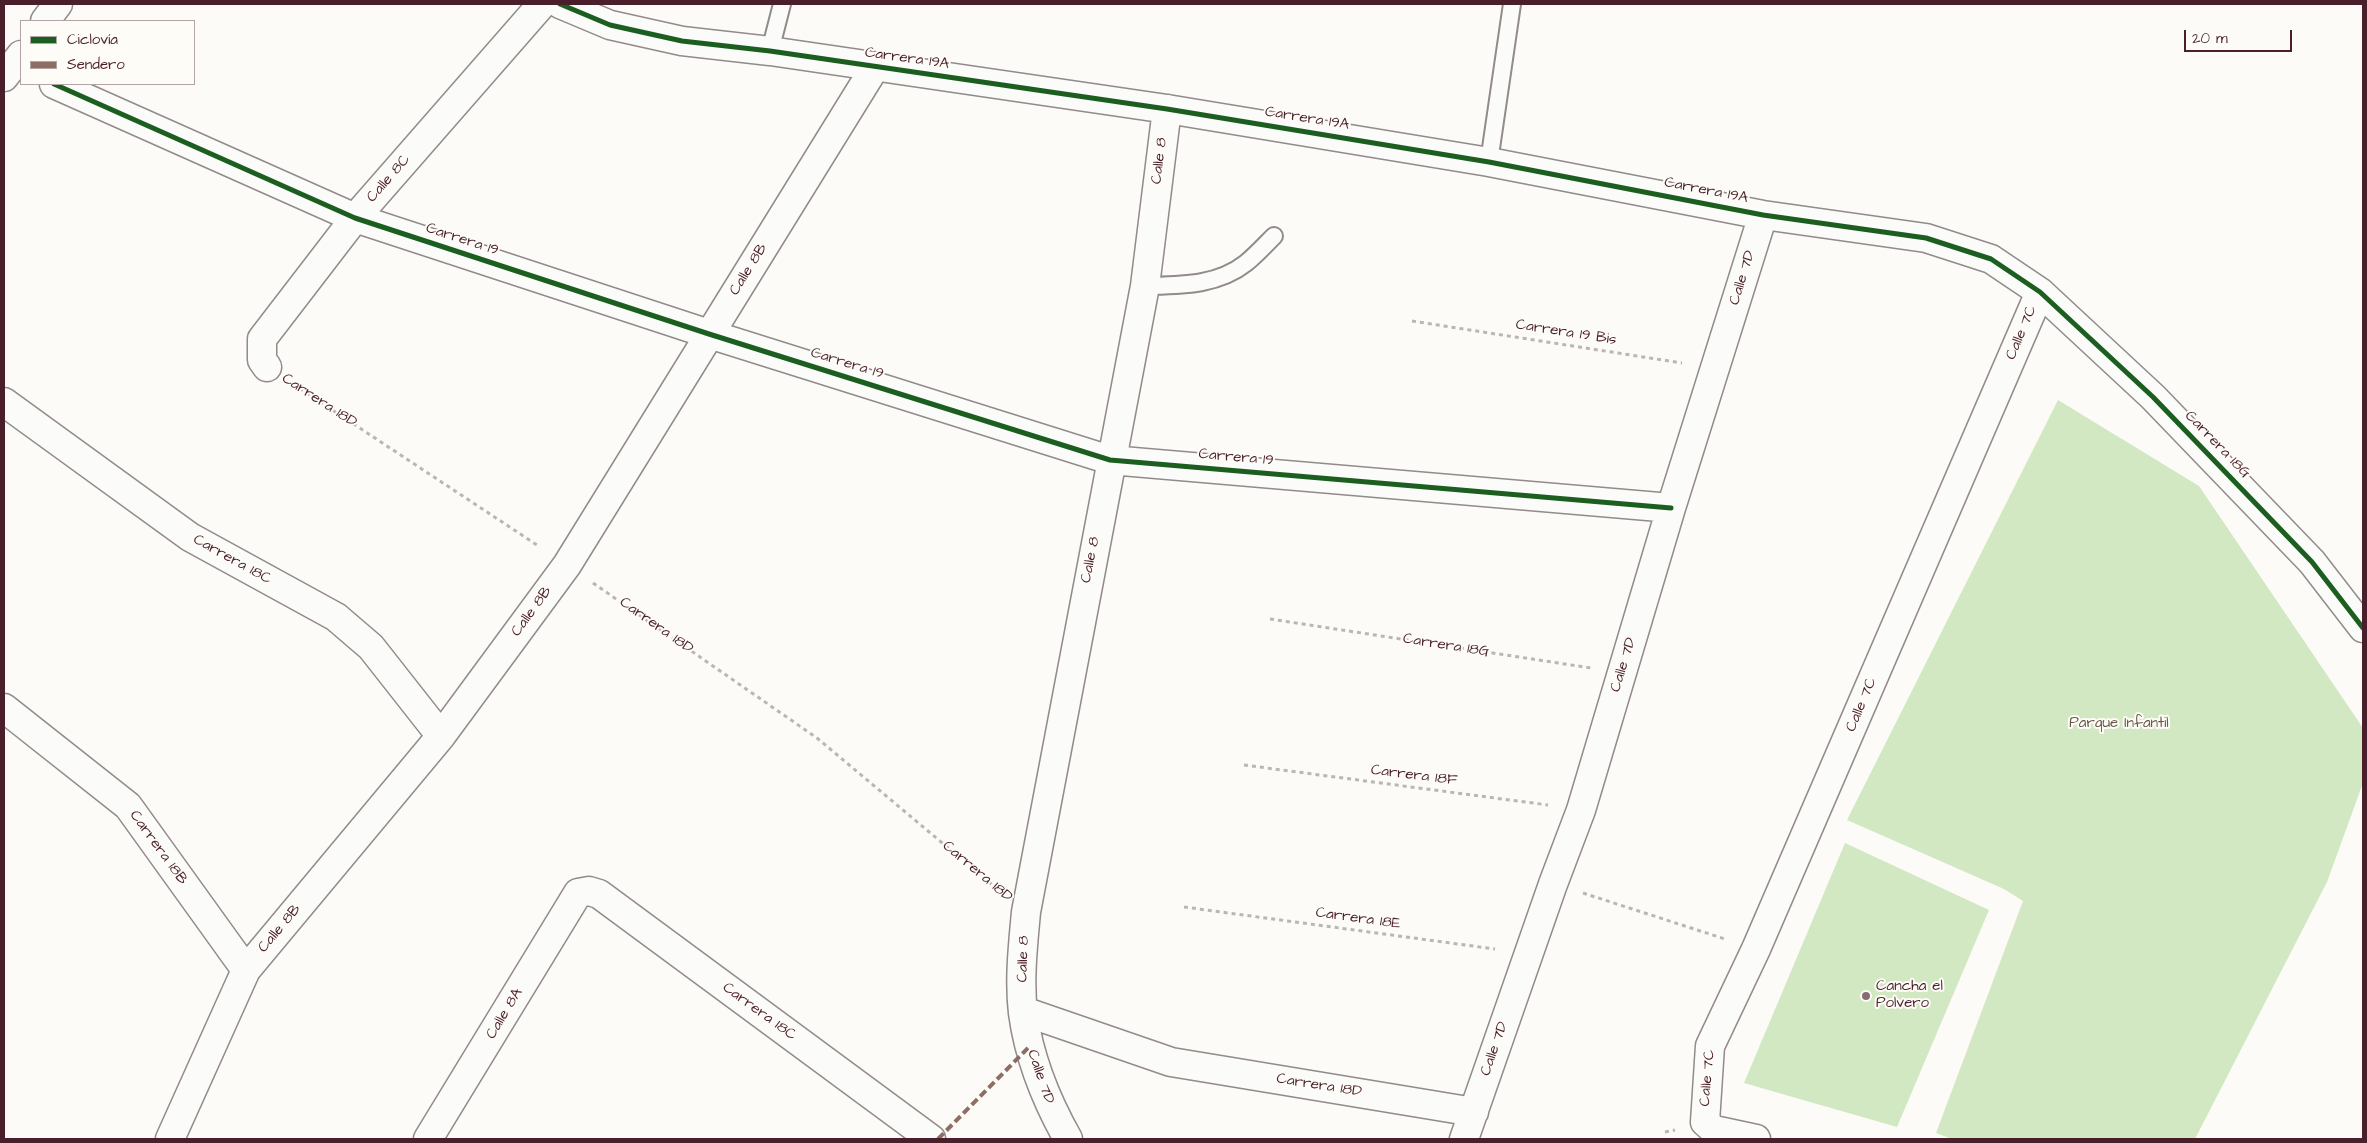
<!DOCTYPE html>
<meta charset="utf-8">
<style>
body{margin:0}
#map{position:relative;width:2367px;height:1143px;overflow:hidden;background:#fcfbf8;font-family:"Architects Daughter",sans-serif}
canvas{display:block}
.frame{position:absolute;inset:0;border:5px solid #4a1f2b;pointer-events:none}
.legend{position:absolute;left:20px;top:20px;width:175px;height:65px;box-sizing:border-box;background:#fdfcf7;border:1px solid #b5a4a5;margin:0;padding:6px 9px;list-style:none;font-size:15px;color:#4a1f2b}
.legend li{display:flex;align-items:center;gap:10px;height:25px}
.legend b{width:25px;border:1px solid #b5a4a5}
.scale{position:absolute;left:2184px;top:30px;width:108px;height:22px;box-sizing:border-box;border:2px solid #4a1f2b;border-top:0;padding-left:6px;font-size:15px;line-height:18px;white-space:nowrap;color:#4a1f2b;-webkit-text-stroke:4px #fdfcf7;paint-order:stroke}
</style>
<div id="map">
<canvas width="2367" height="1143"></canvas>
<div class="frame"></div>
<ul class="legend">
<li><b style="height:6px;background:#1b5e20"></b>Ciclovía</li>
<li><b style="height:6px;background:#8d6e63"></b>Sendero</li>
</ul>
<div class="scale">20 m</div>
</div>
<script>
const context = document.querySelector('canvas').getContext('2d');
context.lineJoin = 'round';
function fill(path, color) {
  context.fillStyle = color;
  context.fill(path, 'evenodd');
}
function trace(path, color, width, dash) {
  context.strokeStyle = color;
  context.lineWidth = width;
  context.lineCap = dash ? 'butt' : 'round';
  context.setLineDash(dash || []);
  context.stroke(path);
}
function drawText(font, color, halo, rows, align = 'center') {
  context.font = font + ' "Architects Daughter",sans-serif';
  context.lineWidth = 4;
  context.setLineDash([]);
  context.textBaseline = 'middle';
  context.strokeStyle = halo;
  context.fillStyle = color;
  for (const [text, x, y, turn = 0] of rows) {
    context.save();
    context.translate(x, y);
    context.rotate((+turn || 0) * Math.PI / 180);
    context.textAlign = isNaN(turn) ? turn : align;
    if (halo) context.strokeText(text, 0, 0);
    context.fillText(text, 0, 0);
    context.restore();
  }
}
const green = new Path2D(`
 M 2058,400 L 2199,486 L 2363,728 L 2363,783 L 2327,882 L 2195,1139 L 1952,1139 L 1936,1133 L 2023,901 L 2004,889 L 1847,820 Z
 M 1845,843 L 1989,910 L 1897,1127 L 1744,1083 Z`);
const path = new Path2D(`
 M 1412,321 L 1682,363
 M 293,384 L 540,547
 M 593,583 L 817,738 L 996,888
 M 1270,619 L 1591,668
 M 1244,765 L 1548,805
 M 1583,893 L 1725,939
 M 1184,907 L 1495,949
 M 1665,1132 L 1675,1130`);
const service = new Path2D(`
 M 770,51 L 782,4
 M 1489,162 L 1512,4
 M 1145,286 C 1180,285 1217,286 1246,263 C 1256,255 1265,245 1274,236`);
const minor = new Path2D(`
 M 560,4 L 610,25 L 682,41 L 770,51 L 1167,109 L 1489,162 L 1763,215 L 1926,238 L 1991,259 L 2040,292 L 2153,397 L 2312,562 L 2363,628
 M 45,21 L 58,4
 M 4,77 L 21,55
 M 54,84 L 355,218 L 709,334 L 1110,460 L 1671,508
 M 267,367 L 262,360 L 262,339 L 355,218 L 542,4
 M 4,402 L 190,537 L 336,617 L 371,647 L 441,736
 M 4,708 L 128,806 L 246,970
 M 1023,1011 L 1171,1062 L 1474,1112
 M 170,1139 L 246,970 L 441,736 L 567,565 L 875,67
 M 428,1139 L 578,893 L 589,891 L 599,894 L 931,1139
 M 1068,1139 C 1046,1100 1029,1058 1023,1013 C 1019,980 1023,945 1026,912 L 1145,286 L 1167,109
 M 1464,1139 L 1553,884 L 1581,810 L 1671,508 L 1763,215
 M 1756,1139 L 1714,1130 L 1705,1122 L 1710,1046 L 1756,949 L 2040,292`);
const quiet = new Path2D(`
 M 938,1139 L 1029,1047`);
const cycleway = new Path2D(`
 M 560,4 L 610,25 L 682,41 L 770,51 L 1167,109 L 1489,162 L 1763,215 L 1926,238 L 1991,259 L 2040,292 L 2153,397 L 2312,562 L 2363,628
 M 54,84 L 355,218 L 709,334 L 1110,460 L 1671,508`);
const markers = [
 [1866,996,5,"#886c73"]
];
const streetNames = [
 ["Carrera 19A",907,59,8],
 ["Carrera 19A",1307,119,9],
 ["Calle 8",1160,161,-83],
 ["Calle 8C",389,179,-49],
 ["Carrera 19A",1706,191,11],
 ["Carrera 19",462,240,18],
 ["Calle 8B",749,270,-58],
 ["Calle 7D",1743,278,-73],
 ["Carrera 19 Bis",1566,333,9],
 ["Calle 7C",2022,333,-67],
 ["Carrera 19",847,364,17],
 ["Carrera 18D",319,401,33],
 ["Carrera 18G",2217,445,46],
 ["Carrera 19",1236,458,5],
 ["Carrera 18C",232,560,29],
 ["Calle 8",1091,560,-79],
 ["Calle 8B",532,612,-54],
 ["Carrera 18D",656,626,35],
 ["Carrera 18G",1446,646,9],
 ["Calle 7D",1624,665,-73],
 ["Calle 7C",1862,705,-67],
 ["Carrera 18F",1414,776,7],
 ["Carrera 18B",158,848,54],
 ["Carrera 18D",977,872,40],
 ["Carrera 18E",1358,919,8],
 ["Calle 8B",280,929,-50],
 ["Calle 8",1024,959,-88],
 ["Carrera 18C",759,1012,36],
 ["Calle 8A",505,1014,-59],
 ["Calle 7D",1495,1049,-71],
 ["Calle 7D",1040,1077,71],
 ["Calle 7C",1708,1078,-85],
 ["Carrera 18D",1319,1086,9]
];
const parkNames = [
 ["Parque Infantil",2119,724]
];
const poiNames = [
 ["Cancha el",1876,987],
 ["Polvero",1876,1004]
];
fill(green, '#d1e8c2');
trace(service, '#928a8b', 20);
trace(minor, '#928a8b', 31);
trace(path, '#bbb6b6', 3, [4, 4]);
trace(service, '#fbfbf9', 16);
trace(minor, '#fbfbf9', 28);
trace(quiet, '#8d6e63', 4, [8, 4]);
trace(cycleway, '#1b5e20', 5);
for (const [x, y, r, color] of markers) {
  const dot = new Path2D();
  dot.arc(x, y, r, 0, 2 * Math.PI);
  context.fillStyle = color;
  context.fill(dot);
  trace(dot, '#fdfcf7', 2);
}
drawText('15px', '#4a1f2b', '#fdfcf7', streetNames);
drawText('15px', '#68564b', '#fdfcf7', parkNames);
drawText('15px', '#4a1f2b', '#fdfcf7', poiNames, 'left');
</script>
